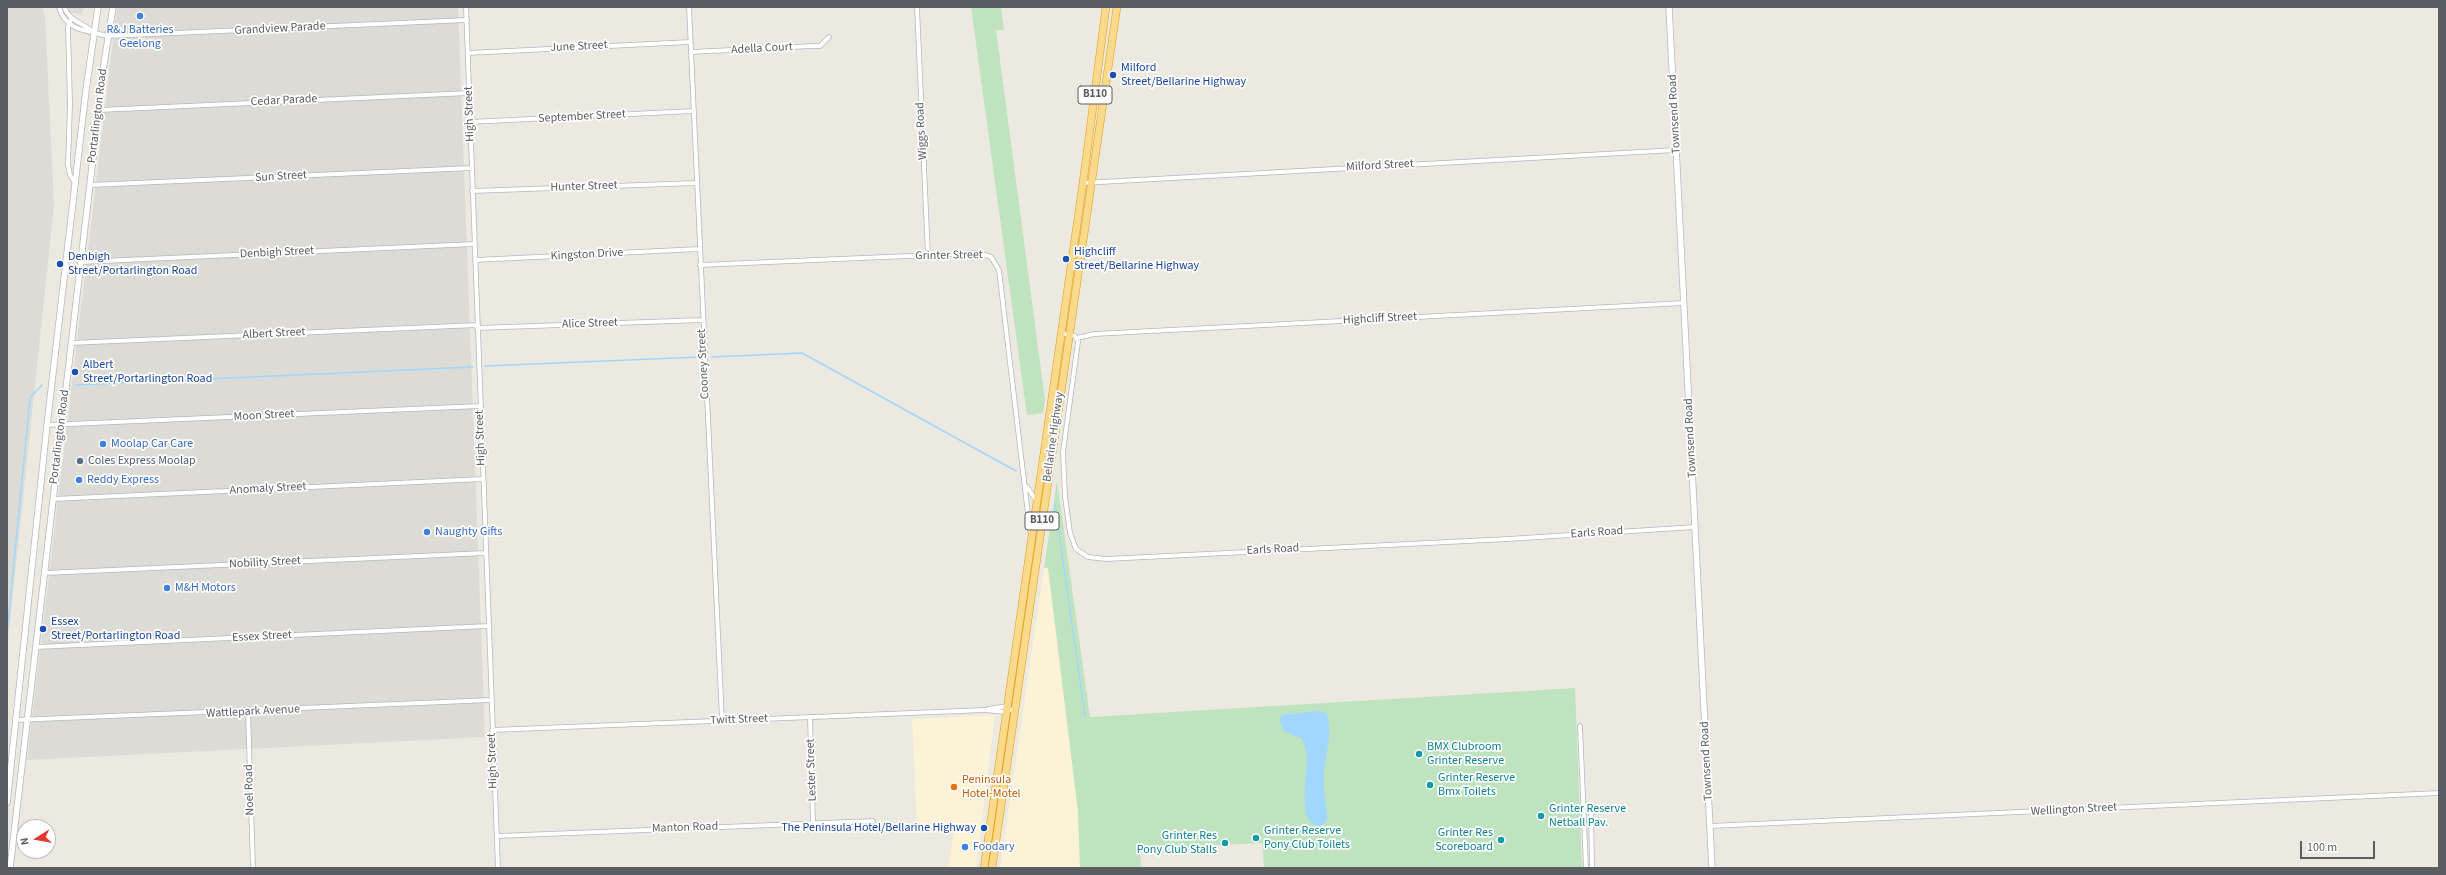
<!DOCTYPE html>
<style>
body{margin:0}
#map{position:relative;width:2446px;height:875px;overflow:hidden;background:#ece9e1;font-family:"Source Sans 3",sans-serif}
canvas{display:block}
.frame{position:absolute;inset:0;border:8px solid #5a5d61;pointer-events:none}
.north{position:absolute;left:16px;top:819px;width:40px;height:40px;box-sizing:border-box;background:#fff;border:1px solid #bdbec0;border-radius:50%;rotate:259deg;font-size:11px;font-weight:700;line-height:16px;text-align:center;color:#5a5d61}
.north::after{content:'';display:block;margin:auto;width:14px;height:18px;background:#e23931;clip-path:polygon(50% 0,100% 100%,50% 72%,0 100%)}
.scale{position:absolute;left:2300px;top:841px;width:75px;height:18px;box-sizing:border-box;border:2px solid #5a5d61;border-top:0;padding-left:5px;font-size:12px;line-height:14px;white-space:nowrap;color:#5a5d61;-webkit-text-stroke:3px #fff;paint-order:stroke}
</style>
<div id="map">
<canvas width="2446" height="875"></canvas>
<div class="frame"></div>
<div class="north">N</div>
<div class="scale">100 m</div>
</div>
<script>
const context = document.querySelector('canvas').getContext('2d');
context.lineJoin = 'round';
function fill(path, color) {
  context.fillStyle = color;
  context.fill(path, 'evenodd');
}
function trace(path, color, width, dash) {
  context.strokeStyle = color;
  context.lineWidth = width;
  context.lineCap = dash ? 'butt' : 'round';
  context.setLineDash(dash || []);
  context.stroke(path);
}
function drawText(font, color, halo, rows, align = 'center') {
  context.font = font + ' "Source Sans 3",sans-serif';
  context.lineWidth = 3.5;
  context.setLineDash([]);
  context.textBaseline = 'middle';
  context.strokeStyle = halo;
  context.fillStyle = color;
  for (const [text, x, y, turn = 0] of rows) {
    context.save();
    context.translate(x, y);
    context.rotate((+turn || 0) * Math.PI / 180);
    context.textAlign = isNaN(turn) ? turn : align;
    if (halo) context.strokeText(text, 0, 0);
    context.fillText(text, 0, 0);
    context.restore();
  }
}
const commercial = new Path2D(`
 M 1044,568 L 1048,568 L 1078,811 L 1080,868 L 1000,868 Z
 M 995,715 L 976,868 L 948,868 L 954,834 L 917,825 L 912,719 Z`);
const industrial = new Path2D(`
 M 7,7 L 42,7 L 45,16 L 54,205 L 7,650 Z
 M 67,7 L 84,7 L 81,15 L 68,11 Z
 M 117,7 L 458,7 L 485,737 L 27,760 Z`);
const green = new Path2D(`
 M 971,7 L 1001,7 L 1004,30 L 996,30 L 1045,400 L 1043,413 L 1027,415 Z
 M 1057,481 L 1090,717 L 1575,688 L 1582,868 L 1264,868 L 1262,843 L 1140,849 L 1141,868 L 1080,868 L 1078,811 L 1048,568 L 1044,568 Z`);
const water = new Path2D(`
 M 1322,711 L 1327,714 C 1333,734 1325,756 1324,776 C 1323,790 1326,803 1327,817 L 1326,822 C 1323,825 1319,827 1315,825 C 1297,818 1308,772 1307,757 C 1307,751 1304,745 1302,739 L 1284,731 L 1279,721 L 1281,716 L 1285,714 Z`);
const stream = new Path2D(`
 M 712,357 L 802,353 L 1016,471
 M 485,366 L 700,357
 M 76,385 L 473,367
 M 1055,505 L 1085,716
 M 7,634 L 30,398 L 42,385`);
const street = new Path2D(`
 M 59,7 C 65,31 88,31 108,36 L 467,20
 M 64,7 C 70,22 82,22 93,32
 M 466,7 L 498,868
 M 689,7 L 722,720
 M 917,7 L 928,256
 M 71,19 L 68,27 L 70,103 L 68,165 L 70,175 L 75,183
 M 691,52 L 813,46 L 820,46 L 829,37
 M 468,53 L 690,42
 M 99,110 L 469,93
 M 470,122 L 693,111
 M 1083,183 L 1676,150
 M 90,185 L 472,168
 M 472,191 L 696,183
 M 475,260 L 699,249
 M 81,262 L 474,244
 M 700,265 L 978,253 L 991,257 L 999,270 L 1030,531
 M 477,328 L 702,320
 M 1061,333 L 1075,336 L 1078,342 L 1063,452 L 1065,497 L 1070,533 L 1076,549 L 1088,557 L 1106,559 L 1508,539 L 1695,527
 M 1077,338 L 1094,334 L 1684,303
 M 71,343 L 477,325
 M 47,425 L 480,406
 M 1027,487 L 1036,500
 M 53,499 L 483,479
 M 45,573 L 485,553
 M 36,647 L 488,626
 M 988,709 L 1008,706
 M 248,712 L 253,868
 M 810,717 L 813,823
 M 16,720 L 491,700
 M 1580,726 L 1586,868
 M 492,730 L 985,710 L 1006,712 L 1015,708
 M 1583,804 L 1591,808 L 1592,868
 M 1710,826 L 2439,793
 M 497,836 L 873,821`);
const secondary = new Path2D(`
 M 1669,7 L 1712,868
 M 7,803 L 47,425 L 86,90 L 98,7
 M 10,868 L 104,64 L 113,7`);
const highway = new Path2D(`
 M 984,868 L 1083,183 L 1106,7
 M 992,868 L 1117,7`);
const markers = [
 [140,16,4,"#3f7fe0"],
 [1113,75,4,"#1a4fb4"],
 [1066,259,4,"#1a4fb4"],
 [60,264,4,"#1a4fb4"],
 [75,372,4,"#1a4fb4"],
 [103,444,4,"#3f7fe0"],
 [80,461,4,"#5c6f8a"],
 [79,480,4,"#3f7fe0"],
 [427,532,4,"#3f7fe0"],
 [167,588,4,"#3f7fe0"],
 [43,629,4,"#1a4fb4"],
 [1419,754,4,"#0f9aa8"],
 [1430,785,4,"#0f9aa8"],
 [954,787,4,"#e8710a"],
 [1541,816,4,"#0f9aa8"],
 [984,828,4,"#1a4fb4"],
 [1256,838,4,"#0f9aa8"],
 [1501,840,4,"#0f9aa8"],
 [1225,843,4,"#0f9aa8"],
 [965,847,4,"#3f7fe0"]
];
const shields = [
 [1095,95,34],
 [1042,521,34]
];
const shieldNames = [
 ["B110",1095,95],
 ["B110",1042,521]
];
const streetNames = [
 ["Grandview Parade",280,29,-3],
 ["June Street",579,47,-3],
 ["Adella Court",762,49,-3],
 ["Cedar Parade",284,101,-3],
 ["High Street",470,114,-92],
 ["Townsend Road",1675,114,-93],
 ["Portarlington Road",98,116,-83],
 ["September Street",582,117,-3],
 ["Wiggs Road",922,131,-93],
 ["Milford Street",1380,166,-3],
 ["Sun Street",281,177,-3],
 ["Hunter Street",584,187,-2],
 ["Denbigh Street",277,253,-3],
 ["Kingston Drive",587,255,-3],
 ["Grinter Street",949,256,-1],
 ["Highcliff Street",1380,319,-3],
 ["Alice Street",590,324,-2],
 ["Albert Street",274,334,-3],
 ["Cooney Street",704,364,-93],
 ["Moon Street",264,416,-3],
 ["Portarlington Road",60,437,-83],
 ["Bellarine Highway",1054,437,-82],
 ["High Street",481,438,-92],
 ["Townsend Road",1691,438,-93],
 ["Anomaly Street",268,489,-3],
 ["Earls Road",1597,533,-4],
 ["Earls Road",1273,550,-3],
 ["Nobility Street",265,563,-3],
 ["Essex Street",262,637,-3],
 ["Wattlepark Avenue",253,712,-3],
 ["Twitt Street",739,720,-2],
 ["High Street",493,761,-92],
 ["Townsend Road",1707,761,-93],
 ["Lester Street",812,770,-92],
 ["Noel Road",250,790,-92],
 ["Wellington Street",2074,810,-3],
 ["Manton Road",685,828,-2]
];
const shopNames = [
 ["R&J Batteries",140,30,"center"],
 ["Geelong",140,44,"center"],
 ["Moolap Car Care",111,444],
 ["Reddy Express",87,480],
 ["Naughty Gifts",435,532],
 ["M&H Motors",175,588],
 ["Foodary",973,847]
];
const transitNames = [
 ["Milford",1121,68],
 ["Street/Bellarine Highway",1121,82],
 ["Highcliff",1074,252],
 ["Street/Bellarine Highway",1074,266],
 ["Denbigh",68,257],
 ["Street/Portarlington Road",68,271],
 ["Albert",83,365],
 ["Street/Portarlington Road",83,379],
 ["Essex",51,622],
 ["Street/Portarlington Road",51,636],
 ["The Peninsula Hotel/Bellarine Highway",976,828,"right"]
];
const serviceNames = [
 ["Coles Express Moolap",88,461]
];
const cultureNames = [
 ["BMX Clubroom",1427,747],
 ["Grinter Reserve",1427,761],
 ["Grinter Reserve",1438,778],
 ["Bmx Toilets",1438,792],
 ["Grinter Reserve",1549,809],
 ["Netball Pav.",1549,823],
 ["Grinter Reserve",1264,831],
 ["Pony Club Toilets",1264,845],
 ["Grinter Res",1493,833,"right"],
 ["Scoreboard",1493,847,"right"],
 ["Grinter Res",1217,836,"right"],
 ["Pony Club Stalls",1217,850,"right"]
];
const foodNames = [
 ["Peninsula",962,780],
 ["Hotel-Motel",962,794]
];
fill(commercial, '#fcf2d6');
fill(industrial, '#dddbd5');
fill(green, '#bfe3be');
fill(water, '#a1d7fc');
trace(stream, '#a1d7fc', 1.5);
trace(street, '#b4b7bb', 5.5);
trace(secondary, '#b5b8bd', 7);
trace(highway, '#e59908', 8);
trace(street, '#fff', 4);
trace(secondary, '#fff', 5.5);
trace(highway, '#f9d98b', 7);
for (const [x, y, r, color] of markers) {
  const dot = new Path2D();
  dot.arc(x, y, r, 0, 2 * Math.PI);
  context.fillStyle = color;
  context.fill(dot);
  trace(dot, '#fff', 1.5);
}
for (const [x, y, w] of shields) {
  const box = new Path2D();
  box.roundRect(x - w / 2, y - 9, w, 18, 3);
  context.fillStyle = '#fff';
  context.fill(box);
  trace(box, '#5a5d61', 1);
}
drawText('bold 11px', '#5a5d61', null, shieldNames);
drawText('12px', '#5a5d61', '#fff', streetNames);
drawText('12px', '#366cbe', '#fff', shopNames, 'left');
drawText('12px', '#164399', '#fff', transitNames, 'left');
drawText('12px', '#4e5e75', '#fff', serviceNames, 'left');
drawText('12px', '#0d838f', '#fff', cultureNames, 'left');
drawText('12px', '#c56008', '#fff', foodNames, 'left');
</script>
